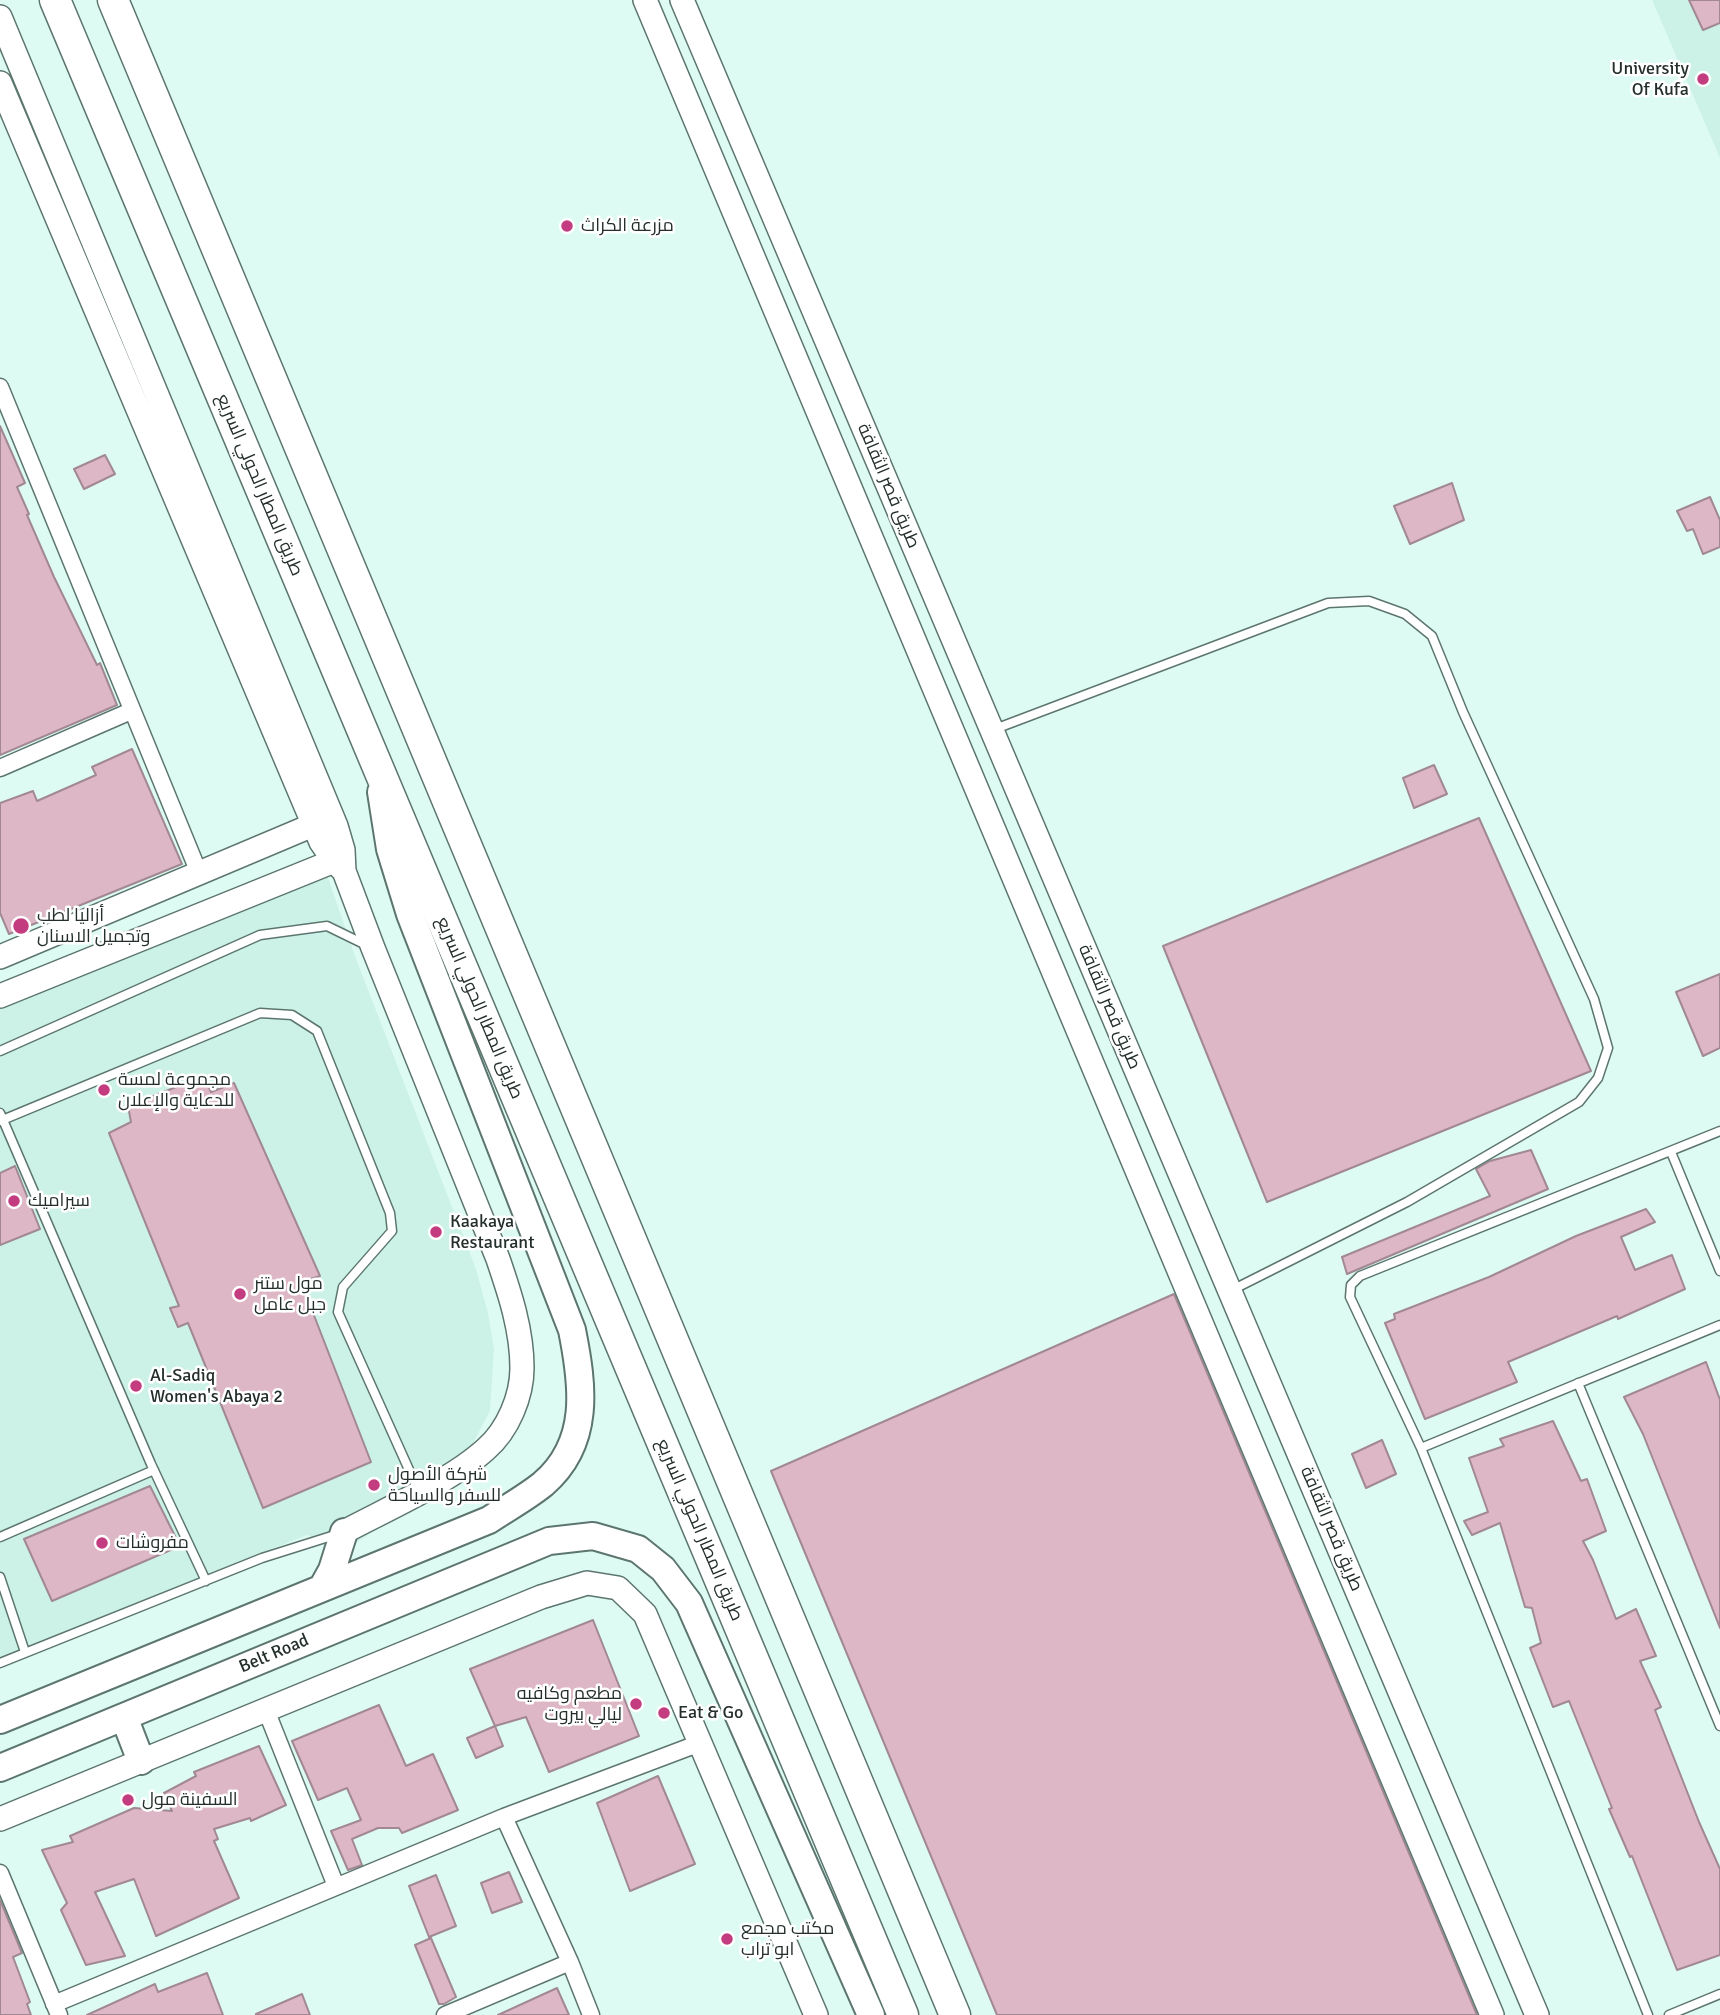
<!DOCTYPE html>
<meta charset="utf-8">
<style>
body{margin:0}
canvas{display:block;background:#defbf3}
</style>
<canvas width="1720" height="2015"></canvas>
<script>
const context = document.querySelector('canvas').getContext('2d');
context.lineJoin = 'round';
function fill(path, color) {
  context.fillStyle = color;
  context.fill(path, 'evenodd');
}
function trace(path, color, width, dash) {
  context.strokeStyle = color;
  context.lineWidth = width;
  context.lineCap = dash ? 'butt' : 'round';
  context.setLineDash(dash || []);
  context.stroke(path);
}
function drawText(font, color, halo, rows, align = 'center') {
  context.font = font + ' Signika,Cairo,sans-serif';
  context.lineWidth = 5;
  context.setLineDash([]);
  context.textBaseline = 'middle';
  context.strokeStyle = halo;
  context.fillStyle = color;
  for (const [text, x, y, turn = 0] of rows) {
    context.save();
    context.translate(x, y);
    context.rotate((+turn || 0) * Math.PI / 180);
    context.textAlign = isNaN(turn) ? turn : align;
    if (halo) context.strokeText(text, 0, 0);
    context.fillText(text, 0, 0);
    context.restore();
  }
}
const built = new Path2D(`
 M 1652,0 L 1720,0 L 1720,158 Z
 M 326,872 L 355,956 L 476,1269 L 488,1313 L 494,1349 L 490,1411 L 456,1475 L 359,1541 L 339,1549 L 307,1535 L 0,1657 L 0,1004 Z`);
const building = new Path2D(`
 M 1689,0 L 1720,0 L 1720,23 L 1703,30 Z
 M 0,426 L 25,483 L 17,487 L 29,514 L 27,515 L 54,577 L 97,665 L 100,663 L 117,705 L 0,755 Z
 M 105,455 L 115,474 L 84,489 L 74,469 Z
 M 1452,483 L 1464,520 L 1410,544 L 1394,506 Z
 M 1710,497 L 1720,520 L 1720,547 L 1703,554 L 1693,529 L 1687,531 L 1677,511 Z
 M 132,749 L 182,864 L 9,934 L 0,913 L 0,803 L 33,791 L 37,801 L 96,775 L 92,767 Z
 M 1434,765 L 1447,794 L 1414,808 L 1403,778 Z
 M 1479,818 L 1591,1071 L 1267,1202 L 1163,946 Z
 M 1720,974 L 1720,1048 L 1703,1056 L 1676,992 Z
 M 204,1076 L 211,1092 L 234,1083 L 320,1276 L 301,1282 L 371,1462 L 263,1508 L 188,1323 L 178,1327 L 170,1308 L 179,1306 L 109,1133 L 131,1122 L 128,1106 Z
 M 1531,1150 L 1548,1189 L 1347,1274 L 1342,1257 L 1490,1196 L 1476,1169 L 1490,1161 Z
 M 15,1166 L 40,1229 L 0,1245 L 0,1173 Z
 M 1646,1209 L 1655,1222 L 1621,1237 L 1635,1270 L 1672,1255 L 1685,1289 L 1618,1319 L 1617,1316 L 1508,1362 L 1517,1382 L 1425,1419 L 1385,1323 L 1395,1319 L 1394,1314 L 1489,1277 L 1576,1236 Z
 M 1174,1294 L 1477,2015 L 997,2015 L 771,1471 Z
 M 1706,1362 L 1720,1400 L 1720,1628 L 1643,1434 L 1624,1397 Z
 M 1553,1421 L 1581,1481 L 1587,1479 L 1606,1531 L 1583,1541 L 1593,1560 L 1616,1619 L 1636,1609 L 1656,1656 L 1640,1661 L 1661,1707 L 1655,1710 L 1699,1822 L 1720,1869 L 1720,1955 L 1677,1970 L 1632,1856 L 1630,1857 L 1609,1809 L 1612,1808 L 1569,1701 L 1553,1707 L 1530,1648 L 1541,1643 L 1532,1608 L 1525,1607 L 1500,1523 L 1472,1535 L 1464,1521 L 1488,1512 L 1469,1458 L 1504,1446 L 1500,1439 Z
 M 1382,1440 L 1396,1474 L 1366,1488 L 1352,1454 Z
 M 150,1486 L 180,1546 L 52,1601 L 24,1539 Z
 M 593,1620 L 639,1736 L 549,1772 L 526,1717 L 495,1726 L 470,1669 Z
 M 379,1705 L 406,1766 L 433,1754 L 458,1810 L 402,1833 L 399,1828 L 378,1828 L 352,1839 L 362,1865 L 348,1870 L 331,1831 L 361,1820 L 347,1788 L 318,1800 L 292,1741 Z
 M 495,1726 L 503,1746 L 476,1758 L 467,1738 Z
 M 259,1746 L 286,1805 L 251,1821 L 250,1818 L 214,1829 L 218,1839 L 214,1841 L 239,1898 L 156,1936 L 134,1879 L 95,1892 L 125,1956 L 86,1965 L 61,1910 L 67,1903 L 42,1850 L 73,1842 L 70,1836 L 134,1808 L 172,1811 L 164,1793 L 196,1776 L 194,1772 Z
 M 658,1776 L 695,1864 L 630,1891 L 597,1803 Z
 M 509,1872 L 522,1902 L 492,1913 L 481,1883 Z
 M 436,1875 L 456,1926 L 429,1937 L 409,1886 Z
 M 0,1900 L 22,1953 L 13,1957 L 30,2002 L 27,2004 L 31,2015 L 0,2015 Z
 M 431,1938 L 456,1997 L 444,2004 L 439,2004 L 415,1945 Z
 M 207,1973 L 223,2015 L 87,2015 L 155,1984 L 158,1992 Z
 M 557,1988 L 569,2015 L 498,2015 Z
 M 302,1994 L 310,2015 L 256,2015 L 256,2014 Z`);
const lane = new Path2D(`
 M 995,729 L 1328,603 L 1369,601 L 1405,614 L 1432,636 L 1463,712 L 1594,999 L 1608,1048 L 1598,1078 L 1579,1102 L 1407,1202 L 1232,1290
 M 0,1051 L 260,935 L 327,926 L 366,945
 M 0,1113 L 151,1464 L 206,1581
 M 0,1121 L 260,1013 L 292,1015 L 317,1031 L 390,1213 L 392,1231 L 343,1287 L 338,1312 L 419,1492
 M 1671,1152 L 1720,1271
 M 1578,1383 L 1720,1726
 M 1421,1448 L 1720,1325
 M 0,1537 L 154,1470
 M 0,1577 L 25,1652
 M 0,1663 L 262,1558 L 338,1534
 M 1648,2015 L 1421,1448 L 1350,1297 L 1351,1285 L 1360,1276 L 1720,1131
 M 1669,2015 L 1720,1994`);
const street = new Path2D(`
 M 0,387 L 199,873
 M 0,768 L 131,711
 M 266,1710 L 336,1886
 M 504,1817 L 570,1962 L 591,2015
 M 0,1873 L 59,2015
 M 54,2004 L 504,1817 L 700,1743
 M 445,2015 L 570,1962`);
const secondary = new Path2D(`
 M 645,0 L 1492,2015
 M 682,0 L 1537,2015
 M 0,17 L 336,826 L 343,850 L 344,871 L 373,948 L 498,1259 C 510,1294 522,1330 522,1368 C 522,1396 508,1430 486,1449 C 451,1481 387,1509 344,1532
 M 0,83 L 321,842 L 334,861 L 344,871
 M 0,957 L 313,825
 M 0,996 L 334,861
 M 0,1819 L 541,1597 L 587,1583 L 618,1588 L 645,1614 L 816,2015`);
const primary = new Path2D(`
 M 322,1588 L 332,1570 L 344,1532
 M 124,1717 L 141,1761
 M 0,1720 L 489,1520 C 507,1508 527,1497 543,1484 C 591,1443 583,1385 572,1330 L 410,914 L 390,849 L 381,792
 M 0,1768 L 549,1541 L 593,1536 L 638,1549 L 663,1569 L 689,1603 L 871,2015`);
const highway = new Path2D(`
 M 55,0 L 903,2015
 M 113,0 L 955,2015`);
const markers = [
 [1703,79,7,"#c23c7f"],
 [567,226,7,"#c23c7f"],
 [21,926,9,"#c23c7f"],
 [104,1090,7,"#c23c7f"],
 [14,1201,7,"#c23c7f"],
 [436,1232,7,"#c23c7f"],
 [240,1294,7,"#c23c7f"],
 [136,1386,7,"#c23c7f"],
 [374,1485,7,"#c23c7f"],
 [102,1543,7,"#c23c7f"],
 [636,1704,7,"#c23c7f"],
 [664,1713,7,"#c23c7f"],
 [128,1800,7,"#c23c7f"],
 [727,1939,7,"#c23c7f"]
];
const poiNames = [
 ["University",1689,69,"right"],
 ["Of Kufa",1689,90,"right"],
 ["مزرعة الكراث",581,226],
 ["أزاليا لطب",37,916],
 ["وتجميل الاسنان",37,937],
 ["مجموعة لمسة",118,1080],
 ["للدعاية والإعلان",118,1101],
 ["سيراميك",28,1201],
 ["Kaakaya",450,1222],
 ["Restaurant",450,1243],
 ["مول ستنر",254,1284],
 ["جبل عامل",254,1305],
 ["Al-Sadiq",150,1376],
 ["Women's Abaya 2",150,1397],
 ["شركة الأصول",388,1475],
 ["للسفر والسياحة",388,1496],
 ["مفروشات",116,1543],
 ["مطعم وكافيه",622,1694,"right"],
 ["ليالي بيروت",622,1715,"right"],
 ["Eat & Go",678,1713],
 ["السفينة مول",142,1800],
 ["مكتب مجمع",741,1929],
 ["ابو تراب",741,1950]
];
const streetNames = [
 ["طريق المطار الحولي السريع",259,485,67],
 ["طريق قصر الثقافة",888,486,67],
 ["طريق قصر الثقافة",1109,1007,67],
 ["طريق المطار الحولي السريع",479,1008,67],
 ["طريق قصر الثقافة",1331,1529,67],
 ["طريق المطار الحولي السريع",699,1530,67],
 ["Belt Road",274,1654,-23]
];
fill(built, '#ccf2e7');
fill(building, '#ddb7c5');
trace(building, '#a18892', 2);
trace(lane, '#5c766f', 11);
trace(street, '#5c766f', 19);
trace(secondary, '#5c766f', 26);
trace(primary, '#5c766f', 30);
trace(highway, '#5c766f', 33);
trace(lane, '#fff', 8);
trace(street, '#fff', 16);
trace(secondary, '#fff', 23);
trace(primary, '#fff', 26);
trace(highway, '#fff', 30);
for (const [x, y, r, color] of markers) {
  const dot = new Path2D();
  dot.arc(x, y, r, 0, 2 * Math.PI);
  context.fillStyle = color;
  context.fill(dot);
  trace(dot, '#fff', 2.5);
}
drawText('18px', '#242f2c', '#fff', poiNames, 'left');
drawText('18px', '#242f2c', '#fff', streetNames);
</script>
